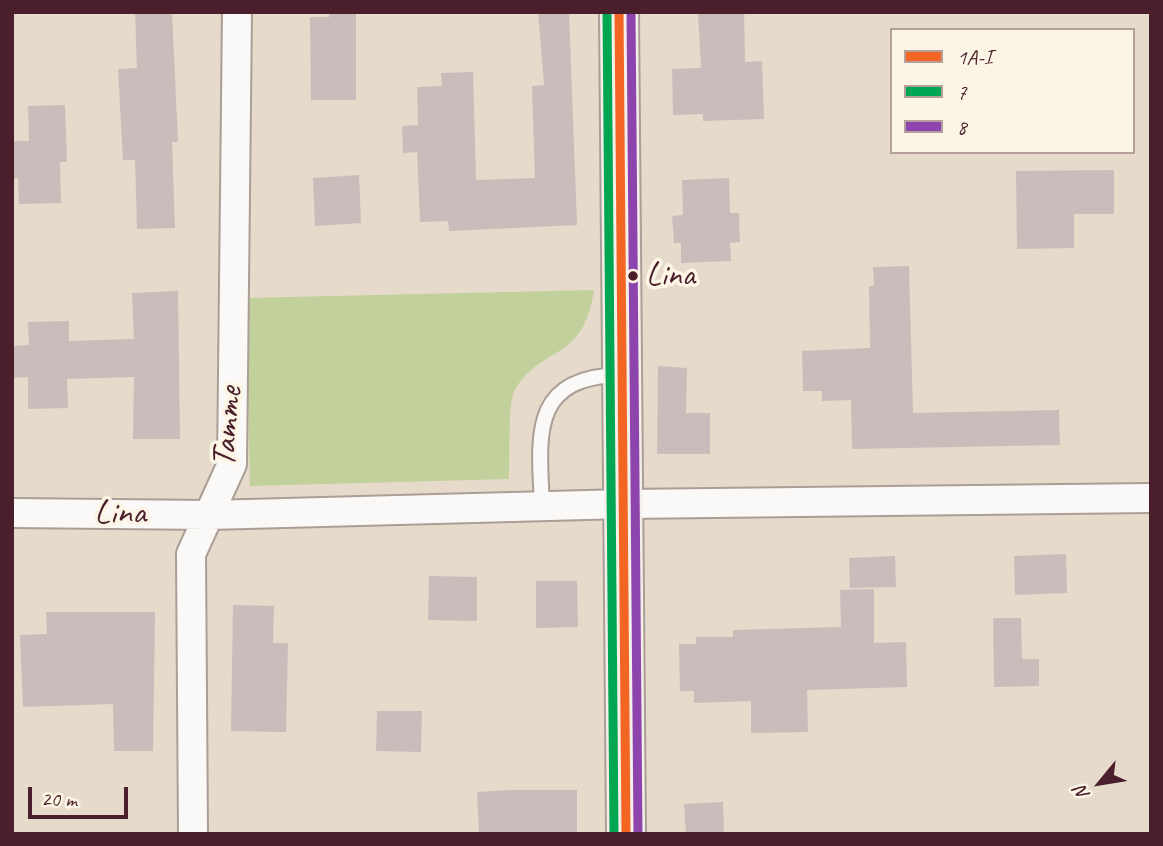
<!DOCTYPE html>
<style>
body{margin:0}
#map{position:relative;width:1163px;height:846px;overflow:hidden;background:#e6daca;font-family:Caveat,sans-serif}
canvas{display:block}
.frame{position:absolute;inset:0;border:14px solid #4a1f2b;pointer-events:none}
.legend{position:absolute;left:890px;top:28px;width:245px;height:126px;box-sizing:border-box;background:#fcf5e5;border:2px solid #b59f9b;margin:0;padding:9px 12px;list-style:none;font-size:21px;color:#4a1f2b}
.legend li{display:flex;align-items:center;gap:14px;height:35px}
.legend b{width:35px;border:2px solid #b59f9b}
.north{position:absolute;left:1065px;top:748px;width:70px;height:70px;-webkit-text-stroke:5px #fcf5e5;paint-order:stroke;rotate:240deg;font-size:19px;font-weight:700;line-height:28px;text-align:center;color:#4a1f2b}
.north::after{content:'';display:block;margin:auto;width:24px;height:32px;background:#4a1f2b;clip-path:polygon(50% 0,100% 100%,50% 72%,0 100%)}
.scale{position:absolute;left:28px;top:787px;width:100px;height:32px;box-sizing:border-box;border:4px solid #4a1f2b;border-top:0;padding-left:9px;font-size:21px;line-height:24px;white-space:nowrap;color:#4a1f2b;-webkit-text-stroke:5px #fcf5e5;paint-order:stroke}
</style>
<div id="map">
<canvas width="1163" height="846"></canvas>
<div class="frame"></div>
<ul class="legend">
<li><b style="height:9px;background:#f26522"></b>1A-I</li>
<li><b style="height:9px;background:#00a651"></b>7</li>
<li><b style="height:9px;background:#8e44ad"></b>8</li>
</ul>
<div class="north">N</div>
<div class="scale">20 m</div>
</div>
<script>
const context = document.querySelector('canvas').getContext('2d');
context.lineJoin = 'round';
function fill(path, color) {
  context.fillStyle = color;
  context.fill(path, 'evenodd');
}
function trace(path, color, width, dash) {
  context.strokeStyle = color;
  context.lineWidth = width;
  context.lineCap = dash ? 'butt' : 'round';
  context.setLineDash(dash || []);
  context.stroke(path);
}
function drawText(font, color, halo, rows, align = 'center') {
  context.font = font + ' Caveat,sans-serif';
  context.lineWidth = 7;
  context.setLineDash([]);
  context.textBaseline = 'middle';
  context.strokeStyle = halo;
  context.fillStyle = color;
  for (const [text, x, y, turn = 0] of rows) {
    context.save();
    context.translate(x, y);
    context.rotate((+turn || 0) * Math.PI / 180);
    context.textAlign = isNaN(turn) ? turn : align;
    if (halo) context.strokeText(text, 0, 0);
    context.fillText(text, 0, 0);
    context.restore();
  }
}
const green = new Path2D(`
 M 594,290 C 583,365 539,344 514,392 C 508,403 510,462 509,479 L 250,486 L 246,298 Z`);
const building = new Path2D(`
 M 135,12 L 172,12 L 178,142 L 172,142 L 175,228 L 137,229 L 135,160 L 123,160 L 118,69 L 137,68 Z
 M 329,12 L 356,12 L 356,100 L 311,100 L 310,17 L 329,17 Z
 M 538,12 L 569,12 L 577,225 L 449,231 L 448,221 L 420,222 L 417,152 L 403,153 L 402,126 L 418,125 L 417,87 L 442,86 L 441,73 L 473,72 L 476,180 L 535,178 L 532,86 L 544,85 Z
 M 698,12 L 744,12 L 745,62 L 762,61 L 764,119 L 703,121 L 703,114 L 673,115 L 672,69 L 701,68 Z
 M 65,105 L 67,162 L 60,162 L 61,203 L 19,204 L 18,178 L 12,179 L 12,141 L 29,141 L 28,106 Z
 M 1114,170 L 1114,214 L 1074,214 L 1074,248 L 1017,249 L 1016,171 Z
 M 359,175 L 361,223 L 315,226 L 313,178 Z
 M 729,178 L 730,213 L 739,213 L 740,242 L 730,243 L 731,261 L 681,263 L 681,243 L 674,243 L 672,216 L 683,215 L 682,180 Z
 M 909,266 L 913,413 L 1059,410 L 1060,445 L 852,449 L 851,400 L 822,401 L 822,391 L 803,391 L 802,351 L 870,348 L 869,286 L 874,286 L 873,267 Z
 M 178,291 L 180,439 L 133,439 L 134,377 L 67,379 L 68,408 L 28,409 L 28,377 L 12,378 L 12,346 L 29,345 L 28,322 L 69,321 L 69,341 L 134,339 L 132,293 Z
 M 658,366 L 687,368 L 686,413 L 710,413 L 710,454 L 657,454 Z
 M 1066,554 L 1067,593 L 1015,595 L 1014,556 Z
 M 895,556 L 896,587 L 850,588 L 849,558 Z
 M 429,576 L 477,577 L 477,621 L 428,620 Z
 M 536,581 L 577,581 L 578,627 L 536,628 Z
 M 874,589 L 874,643 L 906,642 L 907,687 L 807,690 L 808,732 L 751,733 L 751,701 L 694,703 L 694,691 L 680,691 L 679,644 L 696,644 L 696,637 L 733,637 L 733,630 L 841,627 L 840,590 Z
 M 233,605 L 274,606 L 273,643 L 288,643 L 286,732 L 231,731 Z
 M 46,612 L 155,612 L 153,751 L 114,751 L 113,704 L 23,707 L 20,635 L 47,634 Z
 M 993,618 L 1021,618 L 1022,659 L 1039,659 L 1039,686 L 994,687 Z
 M 377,711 L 422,711 L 421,752 L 376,751 Z
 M 513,790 L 577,790 L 577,834 L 479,834 L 477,792 Z
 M 723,802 L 724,834 L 686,834 L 684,804 Z`);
const lane = new Path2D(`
 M 542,506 C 539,437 529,377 620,375`);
const street = new Path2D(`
 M 12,513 L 209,515 L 625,504 L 1151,498
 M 193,834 L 191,554 L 232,464 L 237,12`);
const secondary = new Path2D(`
 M 619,12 L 626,834`);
const bus1 = new Path2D(`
 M 619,12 L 626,834`);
const bus2 = new Path2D(`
 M 607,12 L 614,834`);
const bus3 = new Path2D(`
 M 631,12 L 638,834`);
const markers = [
 [633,276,6,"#4a1f2b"]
];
const busNames = [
 ["Lina",646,276]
];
const streetNames = [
 ["Tamme",228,427,-85],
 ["Lina",120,514]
];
fill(green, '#c2d19b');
fill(building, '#cabcbb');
trace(lane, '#aa9e96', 18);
trace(street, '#aa9e96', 32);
trace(secondary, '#aa9e96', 42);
trace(lane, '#fbf9f7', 14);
trace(street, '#fbf9f7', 28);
trace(secondary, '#f4f0e9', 38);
trace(bus1, '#f26522', 9);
trace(bus2, '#00a651', 9);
trace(bus3, '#8e44ad', 9);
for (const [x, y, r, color] of markers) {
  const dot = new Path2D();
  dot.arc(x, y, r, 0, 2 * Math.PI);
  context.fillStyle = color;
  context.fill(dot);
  trace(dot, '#fcf5e5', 2.5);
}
drawText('33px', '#4a1f2b', '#fcf5e5', busNames, 'left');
drawText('35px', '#4a1f2b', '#fcf5e5', streetNames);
</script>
